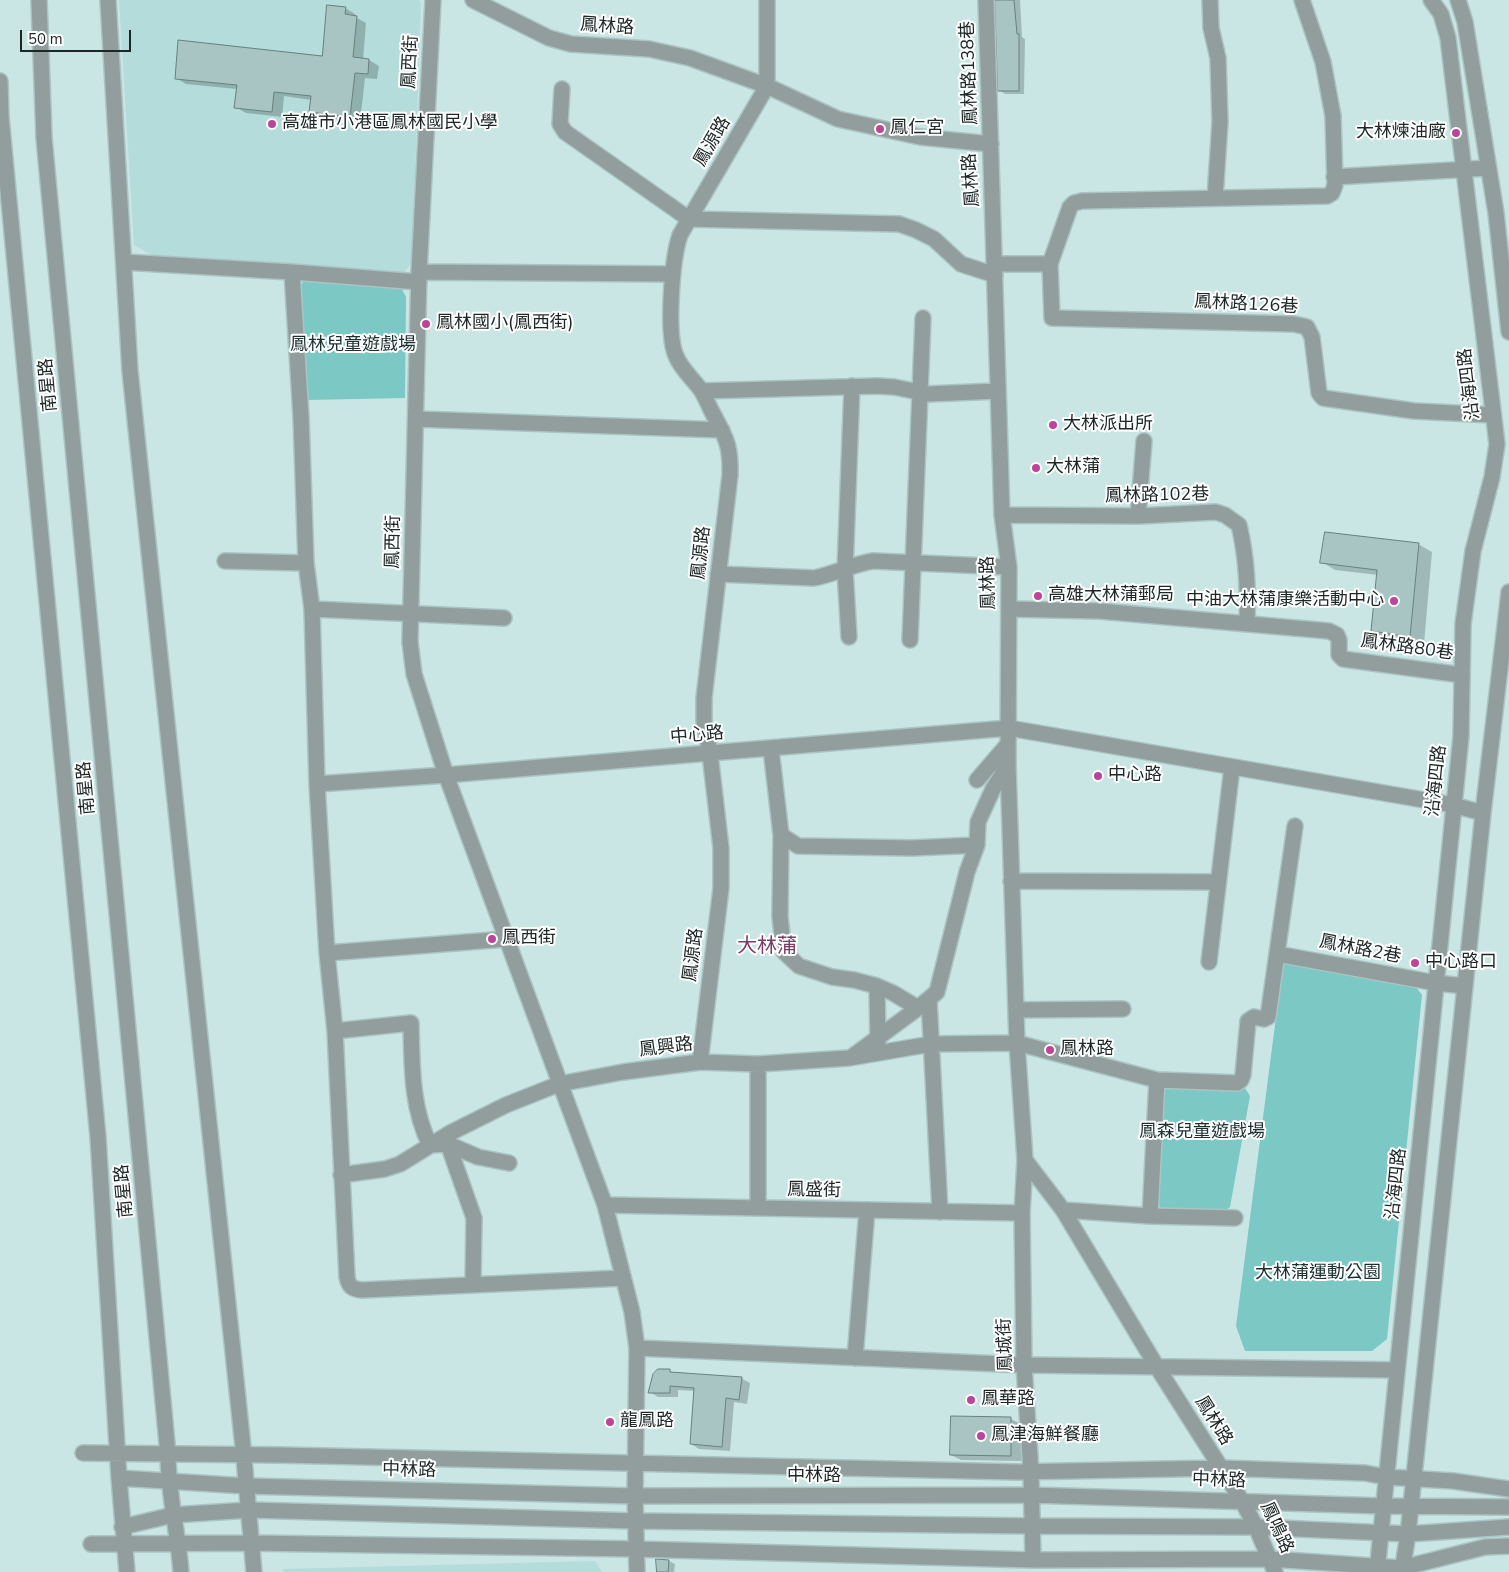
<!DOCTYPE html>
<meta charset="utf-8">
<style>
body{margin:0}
#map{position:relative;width:1509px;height:1572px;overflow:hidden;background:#c9e6e5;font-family:"Nunito Sans",sans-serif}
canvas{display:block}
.scale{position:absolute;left:20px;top:30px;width:111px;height:22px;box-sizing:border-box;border:2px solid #1c2726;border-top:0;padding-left:6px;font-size:15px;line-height:18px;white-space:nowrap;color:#1c2726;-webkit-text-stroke:4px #fff;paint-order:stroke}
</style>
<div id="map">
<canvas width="1509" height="1572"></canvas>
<div class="scale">50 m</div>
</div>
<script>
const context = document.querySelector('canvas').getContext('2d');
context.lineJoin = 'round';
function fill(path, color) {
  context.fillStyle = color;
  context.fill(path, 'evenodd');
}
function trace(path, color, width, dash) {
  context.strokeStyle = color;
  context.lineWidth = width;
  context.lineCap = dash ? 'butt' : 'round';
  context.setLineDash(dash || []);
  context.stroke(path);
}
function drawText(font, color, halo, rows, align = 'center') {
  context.font = font + ' "Nunito Sans","Noto Sans TC",sans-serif';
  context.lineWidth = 4;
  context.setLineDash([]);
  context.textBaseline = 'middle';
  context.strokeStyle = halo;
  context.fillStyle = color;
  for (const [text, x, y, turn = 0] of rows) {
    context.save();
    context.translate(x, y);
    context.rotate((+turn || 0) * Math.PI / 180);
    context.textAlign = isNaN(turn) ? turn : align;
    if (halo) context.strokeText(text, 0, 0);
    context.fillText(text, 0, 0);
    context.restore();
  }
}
const built = new Path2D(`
 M 119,0 L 419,0 L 421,3 L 412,262 L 403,274 L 155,257 L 134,245 Z
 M 595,1561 L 602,1572 L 283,1572 L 283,1569 Z`);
const green = new Path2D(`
 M 307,278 L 401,287 L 406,297 L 405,398 L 308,400 L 302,396 L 299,287 Z
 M 1283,963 L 1416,987 L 1422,995 L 1387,1339 L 1372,1351 L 1245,1351 L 1236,1326 Z
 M 1168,1088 L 1245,1088 L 1250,1096 L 1230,1207 L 1224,1212 L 1162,1210 L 1157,1202 L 1161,1092 Z`);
const shadow = new Path2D(`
 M 996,0 L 1020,0 L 1022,37 L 1025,39 L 1024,94 L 1005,94 L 999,90 Z
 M 345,8 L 355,14 L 355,17 L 366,23 L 363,60 L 369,60 L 379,66 L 377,79 L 365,78 L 360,122 L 320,118 L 310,112 L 311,100 L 284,96 L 282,117 L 246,113 L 236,107 L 237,89 L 186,84 L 176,78 L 323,58 Z
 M 1418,544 L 1432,552 L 1424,644 L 1386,639 L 1372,631 L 1378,575 L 1335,570 L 1322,562 Z
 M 670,1371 L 675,1373 L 741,1378 L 750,1383 L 747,1404 L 734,1402 L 730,1451 L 699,1449 L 691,1444 L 695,1391 L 678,1390 L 678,1397 L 658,1397 L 650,1392 Z
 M 953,1417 L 1011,1419 L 1021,1424 L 1021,1461 L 961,1460 L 951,1455 Z
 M 669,1561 L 675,1564 L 674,1572 L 658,1572 Z`);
const building = new Path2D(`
 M 995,0 L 1014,0 L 1017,34 L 1019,34 L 1019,91 L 998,91 Z
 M 327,5 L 346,7 L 345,14 L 357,16 L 353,57 L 369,59 L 368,74 L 355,73 L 350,117 L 309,112 L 311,96 L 274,92 L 272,112 L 234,108 L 237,85 L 175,79 L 178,40 L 322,56 Z
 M 1325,532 L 1419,543 L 1410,637 L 1371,631 L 1377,570 L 1320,563 Z
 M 658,1369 L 670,1369 L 670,1372 L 742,1377 L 739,1400 L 726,1398 L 722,1447 L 690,1444 L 694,1388 L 670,1386 L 670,1393 L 648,1393 L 653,1374 Z
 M 951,1416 L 1011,1417 L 1011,1456 L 950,1455 Z
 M 656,1559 L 669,1560 L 668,1572 L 657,1572 Z`);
const minor = new Path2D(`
 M 39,0 L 44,138 L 168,1454 C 168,1494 178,1532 181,1572
 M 108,0 L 130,371 L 243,1447 L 254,1572
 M 433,0 L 419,272 L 410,642 L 414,674 L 446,775 L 605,1205 L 632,1312 L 637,1348 L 635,1496 L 637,1572
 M 473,0 L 549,38 L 571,44 L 649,49 L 690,58 L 767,86 L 838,119 L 920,137 L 991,144
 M 986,0 L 1002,515 L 1009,567 L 1008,765 L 1017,1043 L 1025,1160 L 1022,1213 L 1024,1365 L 1031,1472 L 1033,1560
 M 1210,0 L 1211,28 L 1218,58 L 1220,122 L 1215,198
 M 1458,0 L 1465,22 L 1496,213 L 1509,332
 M 0,81 L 1,117 L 98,1137 L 119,1478 L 127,1572
 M 562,89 L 560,124 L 565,132 L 689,219 L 899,224 L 916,230 L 934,239 L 961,264 L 995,275
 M 1334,177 L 1488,168
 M 124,262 L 292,272 L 419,282
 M 995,264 L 1050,264 L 1070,207 L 1074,203 L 1082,201 L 1327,196 L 1332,193 L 1335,185 L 1333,116 L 1323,62 L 1302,0
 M 1050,264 L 1052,318 L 1294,324 L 1307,327 L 1312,337 L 1319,393 L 1323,398 L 1414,411 L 1493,415
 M 292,272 L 301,417 L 306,563 L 312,609 L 317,784 L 327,953 L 335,1031 L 347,1277 C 349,1287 352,1289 362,1290 L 623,1278
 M 419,272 L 673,274
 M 702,391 L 877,386 L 894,387 L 928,394 L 998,391
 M 416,419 L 722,430
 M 1002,515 L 1138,516 L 1216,512 L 1225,515 L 1239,525 C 1247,559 1248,589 1247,624
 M 1138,516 L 1144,441
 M 225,561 L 306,563
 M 718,574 L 814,578 C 835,574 853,564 873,561 L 1009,567
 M 312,609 L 504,618
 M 1009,609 L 1099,611 L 1329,631 L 1337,635 L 1339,640 L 1339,655 L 1343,659 L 1462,675
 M 849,637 L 845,570 L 852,386
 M 910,640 L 923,318
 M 771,749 L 781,835 L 780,917 L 784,952 L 799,966 L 832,977 L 854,980 L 877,986 L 893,993 L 918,1008
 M 977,780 L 1008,744
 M 317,784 L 446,775 L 1009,728 L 1453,805 L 1483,813
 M 781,835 L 798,846 L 912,848 L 977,845
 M 1011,881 L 1218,882
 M 327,953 L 506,939
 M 1277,954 L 1436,983 L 1465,986
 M 1209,962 L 1232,767
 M 877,986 L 878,1044
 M 929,999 L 940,1212
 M 1016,1010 L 1123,1009
 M 335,1031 L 411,1023 C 412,1064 411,1108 430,1145 L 448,1144 L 478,1157 L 509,1163
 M 853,1056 L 918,1008 L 937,992 L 967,872 L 977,845 L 978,822 L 993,789 L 1008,765
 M 700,1062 L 721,888 L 721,848 L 710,754 L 704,721 L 704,698 L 730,475 C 731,443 725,437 711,410 C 708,404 705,396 701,390 C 693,379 681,369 676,356 C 666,334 672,258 680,235 L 767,86 L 767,0
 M 758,1064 L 758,1208
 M 448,1144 L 474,1218 L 473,1285
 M 1025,1160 L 1063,1210 L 1157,1367 L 1242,1501 L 1256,1527 L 1275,1572
 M 341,1175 L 385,1169 L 400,1164 L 452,1132 L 506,1105 L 559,1084 L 623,1072 L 700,1062 L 758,1064 L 849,1058 L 931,1044 L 1017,1043 L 1157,1080 L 1237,1083 L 1241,1080 L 1243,1075 L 1248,1021 L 1254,1017 L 1264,1019 L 1268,1017 L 1295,826
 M 605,1205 L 1022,1213
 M 1063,1210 L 1150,1216 L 1235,1218
 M 1150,1216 L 1157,1080
 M 637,1348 L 1024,1365 L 1397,1370
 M 855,1358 L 867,1210
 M 83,1453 L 280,1455 L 1017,1472 L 1221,1468 L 1365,1473 L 1386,1477 L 1453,1481 L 1509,1489
 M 119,1478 L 246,1486 L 635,1496 L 1031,1495 L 1383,1506 L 1509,1507
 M 122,1527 L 173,1515 L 249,1510 L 635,1521 L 1033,1526 L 1256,1527 L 1408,1534 L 1509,1527
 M 91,1544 L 252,1543 L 635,1549 L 1033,1560 L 1270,1559 L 1402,1568 L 1485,1547 L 1509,1546
 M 1377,1572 L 1461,736 L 1463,624 L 1473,551 L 1492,477 L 1497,444 L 1448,38 L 1441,14 L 1431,0
 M 1402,1572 L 1408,1534 L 1483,813 L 1509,592`);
const markers = [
 [272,124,5,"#bd4497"],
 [880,129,5,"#bd4497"],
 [1456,133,5,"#bd4497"],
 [426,324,5,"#bd4497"],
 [1053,425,5,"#bd4497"],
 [1036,468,5,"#bd4497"],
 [1038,596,5,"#bd4497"],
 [1394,601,5,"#bd4497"],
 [1098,776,5,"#bd4497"],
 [492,939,5,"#bd4497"],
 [1415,963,5,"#bd4497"],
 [1050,1050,5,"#bd4497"],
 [971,1400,5,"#bd4497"],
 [610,1422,5,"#bd4497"],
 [981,1436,5,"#bd4497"]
];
const streetNames = [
 ["鳳林路",607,27,4],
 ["鳳西街",411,62,-87],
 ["鳳林路138巷",970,73,-92],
 ["鳳源路",713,142,-60],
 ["鳳林路",972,180,-94],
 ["鳳林路126巷",1246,305,3],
 ["沿海四路",1470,384,-97],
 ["南星路",49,385,-95],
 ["鳳林路102巷",1157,496,-1],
 ["鳳西街",394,542,-89],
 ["鳳源路",702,553,-84],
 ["鳳林路",989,583,-92],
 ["鳳林路80巷",1407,648,8],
 ["中心路",697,736,-5],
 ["沿海四路",1437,781,-84],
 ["南星路",87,788,-95],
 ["鳳林路2巷",1360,950,11],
 ["鳳源路",694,955,-83],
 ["鳳興路",666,1048,-7],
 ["沿海四路",1397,1184,-84],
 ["南星路",125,1191,-95],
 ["鳳盛街",814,1191,1],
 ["鳳城街",1006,1345,-92],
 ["鳳林路",1213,1421,58],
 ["中林路",409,1471,1],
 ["中林路",814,1477],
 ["中林路",1219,1481,2],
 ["鳳鳴路",1276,1528,65]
];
const poiNames = [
 ["高雄市小港區鳳林國民小學",282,124],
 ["鳳仁宮",890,129],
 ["大林煉油廠",1446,133,"right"],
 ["鳳林國小(鳳西街)",436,324],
 ["大林派出所",1063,425],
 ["大林蒲",1046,468],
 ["高雄大林蒲郵局",1048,596],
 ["中油大林蒲康樂活動中心",1384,601,"right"],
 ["中心路",1108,776],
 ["鳳西街",502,939],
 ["中心路口",1425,963],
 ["鳳林路",1060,1050],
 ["鳳華路",981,1400],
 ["龍鳳路",620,1422],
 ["鳳津海鮮餐廳",991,1436]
];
const parkNames = [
 ["鳳林兒童遊戲場",353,346],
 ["鳳森兒童遊戲場",1202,1133],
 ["大林蒲運動公園",1318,1274]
];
const quarterNames = [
 ["大林蒲",767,947]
];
fill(built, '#b4dcda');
fill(green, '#7cc8c4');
fill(shadow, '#0003');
fill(building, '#a8c5c3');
trace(building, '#668180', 1);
trace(minor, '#aac4c3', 18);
trace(minor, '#929e9d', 15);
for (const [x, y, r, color] of markers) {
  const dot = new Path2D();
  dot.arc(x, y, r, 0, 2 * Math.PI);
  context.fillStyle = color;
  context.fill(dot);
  trace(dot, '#fff', 2);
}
drawText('18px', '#1c2726', '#fff', streetNames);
drawText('18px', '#1c2726', '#fff', poiNames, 'left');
drawText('18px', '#1b3130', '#fff', parkNames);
drawText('20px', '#7a3c65', '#fff', quarterNames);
</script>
